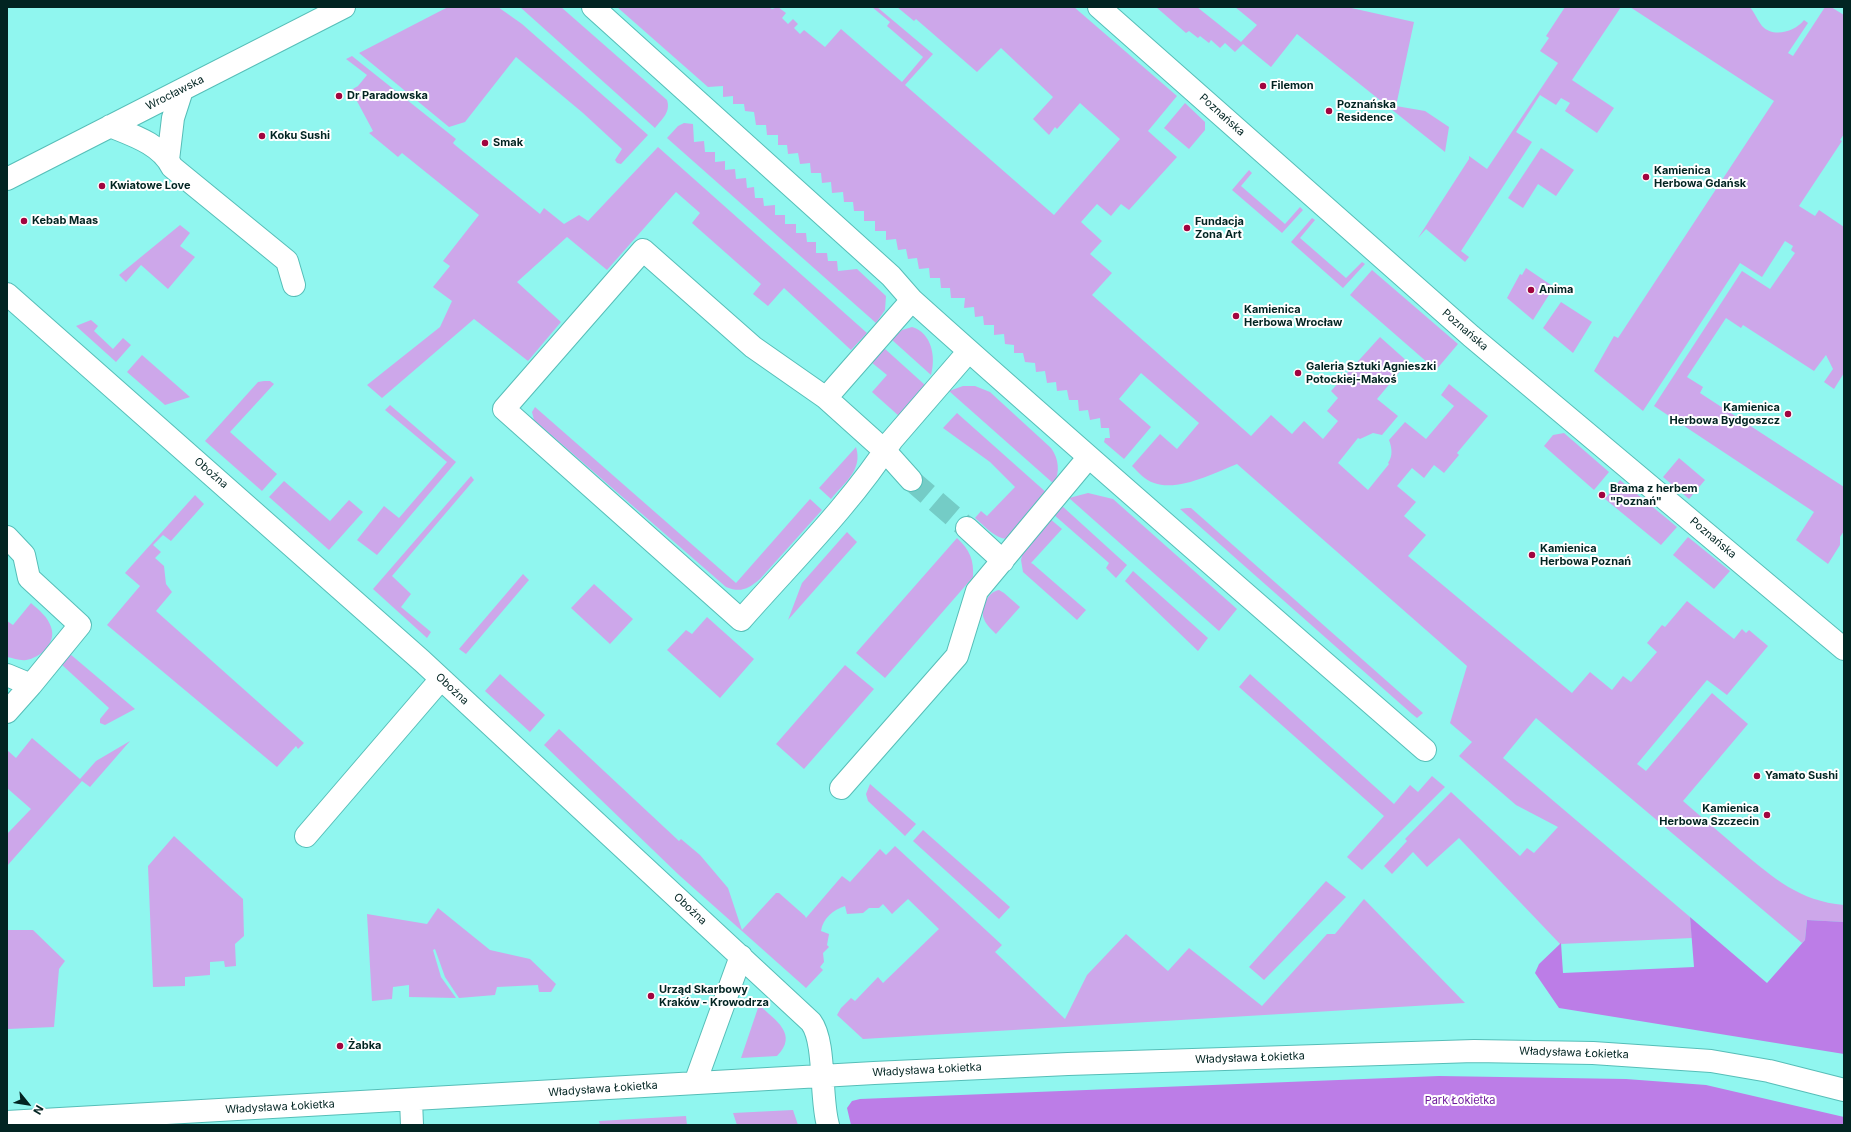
<!DOCTYPE html>
<meta charset="utf-8">
<style>
body{margin:0}
#map{position:relative;width:1851px;height:1132px;overflow:hidden;background:#90f6ef;font-family:Inter,sans-serif}
canvas{display:block}
.frame{position:absolute;inset:0;border:8px solid #022422;pointer-events:none}
.north{position:absolute;left:8px;top:1084px;width:40px;height:40px;-webkit-text-stroke:3px #fff;paint-order:stroke;rotate:120deg;font-size:11px;font-weight:700;line-height:16px;text-align:center;color:#022422}
.north::after{content:'';display:block;margin:auto;width:14px;height:18px;background:#022422;clip-path:polygon(50% 0,100% 100%,50% 72%,0 100%)}
</style>
<div id="map">
<canvas width="1851" height="1132"></canvas>
<div class="frame"></div>
<div class="north">N</div>
</div>
<script>
const context = document.querySelector('canvas').getContext('2d');
context.lineJoin = 'round';
function fill(path, color) {
  context.fillStyle = color;
  context.fill(path, 'evenodd');
}
function trace(path, color, width, dash) {
  context.strokeStyle = color;
  context.lineWidth = width;
  context.lineCap = dash ? 'butt' : 'round';
  context.setLineDash(dash || []);
  context.stroke(path);
}
function drawText(font, color, halo, rows, align = 'center') {
  context.font = font + ' Inter,sans-serif';
  context.lineWidth = 4;
  context.setLineDash([]);
  context.textBaseline = 'middle';
  context.strokeStyle = halo;
  context.fillStyle = color;
  for (const [text, x, y, turn = 0] of rows) {
    context.save();
    context.translate(x, y);
    context.rotate((+turn || 0) * Math.PI / 180);
    context.textAlign = isNaN(turn) ? turn : align;
    if (halo) context.strokeText(text, 0, 0);
    context.fillText(text, 0, 0);
    context.restore();
  }
}
const green = new Path2D(`
 M 448,7 L 498,7 L 522,24 L 648,135 L 621,164 L 617,163 L 615,160 L 622,149 L 583,113 L 516,57 L 465,122 L 449,127 L 359,53 Z
 M 520,7 L 561,7 L 667,100 C 671,112 662,119 655,128 Z
 M 617,7 L 769,7 L 772,9 L 778,7 L 786,13 L 782,18 L 788,24 L 793,19 L 798,24 L 794,28 L 800,34 L 804,30 L 825,47 L 841,29 L 902,82 L 923,57 L 887,26 L 890,22 L 872,7 L 877,7 L 933,54 L 905,85 L 1054,215 L 1120,139 L 1080,103 L 1057,129 L 1055,127 L 1049,135 L 1033,119 L 1053,97 L 1001,48 L 977,72 L 916,19 L 914,21 L 897,7 L 1074,7 L 1177,96 L 1148,131 L 1177,157 L 1129,210 L 1121,204 L 1111,216 L 1097,204 L 1081,222 L 1102,241 L 1090,254 L 1112,273 L 1092,295 L 1251,436 L 1271,415 L 1292,434 L 1304,421 L 1323,439 L 1338,421 L 1327,411 L 1338,398 L 1331,391 L 1380,337 L 1408,362 L 1377,399 L 1398,416 L 1382,435 L 1373,433 L 1360,439 L 1358,438 L 1338,463 L 1368,490 L 1389,464 L 1388,463 C 1393,456 1392,448 1389,440 L 1405,422 L 1426,439 L 1454,406 L 1441,395 L 1449,384 L 1488,416 L 1457,453 L 1459,455 L 1444,473 L 1434,465 L 1424,478 L 1412,468 L 1397,486 L 1416,502 L 1404,516 L 1426,535 L 1408,556 L 1572,693 L 1590,672 L 1612,690 L 1623,676 L 1631,682 L 1657,652 L 1647,643 L 1662,625 L 1665,627 L 1687,601 L 1734,639 L 1742,629 L 1746,633 L 1749,630 L 1768,646 L 1727,695 L 1707,680 L 1637,764 L 1646,771 L 1712,693 L 1748,724 L 1683,801 C 1702,818 1722,834 1741,851 C 1774,878 1799,901 1844,905 L 1844,922 L 1807,920 L 1805,940 L 1802,943 L 1536,718 L 1503,758 L 1690,917 L 1692,938 L 1560,944 L 1459,838 L 1427,867 L 1413,852 L 1392,874 L 1384,866 L 1407,841 L 1405,839 L 1451,792 L 1520,856 L 1527,848 L 1534,853 L 1558,827 L 1516,805 L 1459,756 L 1472,742 L 1450,723 L 1467,666 L 1237,464 C 1214,473 1178,492 1154,483 C 1145,480 1138,472 1132,466 L 1160,434 L 1177,449 L 1199,423 L 1141,373 L 1119,399 L 1151,427 L 1124,459 L 1104,442 L 1105,438 L 1110,438 L 1109,428 L 1101,428 L 1100,418 L 1090,420 L 1088,410 L 1079,411 L 1078,400 L 1069,400 L 1067,390 L 1057,391 L 1056,382 L 1047,383 L 1045,371 L 1036,372 L 1035,363 L 1025,362 L 1023,353 L 1014,353 L 1014,345 L 1005,344 L 1004,334 L 994,335 L 994,325 L 984,325 L 983,316 L 975,317 L 974,307 L 964,308 L 965,298 L 951,298 L 950,288 L 941,288 L 940,278 L 930,278 L 929,268 L 919,269 L 917,258 L 908,259 L 906,249 L 898,250 L 896,239 L 886,240 L 886,231 L 875,231 L 875,221 L 864,221 L 864,211 L 854,211 L 853,202 L 844,202 L 843,192 L 832,193 L 831,182 L 822,183 L 821,173 L 811,173 L 810,163 L 800,164 L 798,153 L 788,154 L 787,145 L 778,145 L 778,135 L 767,135 L 766,125 L 756,125 L 754,112 L 745,111 L 744,104 L 733,104 L 733,96 L 723,97 L 723,86 L 708,87 Z
 M 1156,7 L 1197,7 L 1241,42 L 1257,25 L 1235,7 L 1347,7 L 1414,22 L 1396,106 L 1425,111 L 1449,127 L 1445,152 L 1297,34 L 1271,67 L 1243,44 L 1235,52 L 1225,43 L 1220,48 L 1211,40 L 1209,43 L 1200,36 L 1198,38 L 1189,31 L 1186,33 Z
 M 1565,7 L 1621,7 L 1572,80 L 1614,108 L 1597,133 L 1565,111 L 1570,103 L 1561,98 L 1556,105 L 1540,95 L 1516,132 L 1532,142 L 1461,251 L 1469,257 L 1465,262 L 1426,229 L 1418,238 L 1469,159 L 1469,156 L 1487,169 L 1558,63 L 1540,51 L 1549,38 L 1546,36 Z
 M 1630,7 L 1750,7 C 1755,13 1757,20 1762,26 C 1773,38 1795,32 1804,20 L 1808,23 L 1788,53 L 1793,56 L 1825,7 L 1831,7 L 1844,15 L 1844,134 L 1840,140 L 1842,141 L 1799,206 L 1815,216 L 1819,210 L 1844,227 L 1844,373 L 1834,389 L 1824,382 L 1833,369 L 1826,355 L 1814,371 L 1743,325 L 1741,328 L 1726,318 L 1687,377 L 1703,387 L 1700,393 L 1844,487 L 1844,531 L 1840,537 L 1840,545 L 1828,564 L 1796,540 L 1814,512 L 1654,406 L 1742,271 L 1770,289 L 1795,253 L 1791,250 L 1793,246 L 1785,241 L 1762,277 L 1740,263 L 1643,411 L 1594,371 L 1614,336 L 1618,338 L 1774,101 Z
 M 352,56 L 456,139 L 453,143 L 455,145 L 540,214 L 544,208 L 564,224 L 579,215 L 588,221 L 658,147 L 867,333 L 851,350 L 784,288 L 768,306 L 753,294 L 761,284 L 692,223 L 700,213 L 676,192 L 607,270 L 567,237 L 517,282 L 561,322 L 528,361 L 474,319 L 382,398 L 367,385 L 440,327 L 452,301 L 433,287 L 450,266 L 443,261 L 479,215 L 402,153 L 398,157 L 369,133 L 373,131 L 351,90 L 358,86 L 367,75 L 346,59 Z
 M 1185,103 L 1205,122 L 1205,130 L 1189,149 L 1164,128 Z
 M 684,123 L 693,124 L 694,142 L 704,141 L 705,152 L 715,152 L 715,162 L 725,161 L 725,170 L 735,169 L 736,179 L 746,178 L 747,188 L 754,187 L 755,198 L 763,198 L 764,206 L 775,205 L 775,215 L 785,215 L 785,224 L 796,224 L 796,233 L 806,233 L 807,242 L 816,242 L 816,253 L 827,253 L 828,261 L 837,261 L 838,271 L 857,269 L 886,296 L 885,310 L 876,323 L 667,138 L 678,126 Z
 M 1541,148 L 1574,170 L 1556,196 L 1538,184 L 1523,208 L 1508,198 Z
 M 1249,170 L 1252,173 L 1241,186 L 1285,224 L 1300,207 L 1303,210 L 1282,233 L 1232,190 Z
 M 1312,218 L 1315,220 L 1300,238 L 1346,278 L 1362,262 L 1365,264 L 1343,288 L 1291,242 Z
 M 180,225 L 190,233 L 180,246 L 195,257 L 168,289 L 141,265 L 126,282 L 119,275 Z
 M 1526,268 L 1554,287 L 1533,320 L 1507,298 L 1520,274 L 1522,275 Z
 M 1372,270 L 1458,344 L 1436,370 L 1350,295 Z
 M 1561,302 L 1592,322 L 1573,353 L 1543,328 Z
 M 91,320 L 98,326 L 94,331 L 113,349 L 123,338 L 131,345 L 116,362 L 76,326 Z
 M 912,327 C 932,333 936,357 931,375 L 891,339 L 902,330 Z
 M 884,348 L 925,385 L 899,416 L 872,392 L 887,375 L 871,362 Z
 M 142,355 L 190,397 L 165,405 L 127,372 Z
 M 264,381 L 270,381 L 274,384 L 230,432 L 277,474 L 262,491 L 205,441 L 258,382 Z
 M 963,386 L 975,386 L 990,392 L 1051,448 C 1059,459 1060,472 1054,484 L 949,391 Z
 M 390,405 L 456,462 L 377,555 L 357,540 L 384,506 L 399,518 L 447,462 L 385,410 Z
 M 535,407 L 736,583 L 810,499 L 822,510 L 760,579 C 748,589 741,593 726,587 L 534,420 L 532,412 Z
 M 957,413 L 1048,494 L 1007,539 C 994,538 985,526 975,518 L 981,511 L 987,516 L 1015,487 L 990,462 L 943,428 Z
 M 1564,433 L 1609,472 L 1594,490 L 1544,446 L 1553,435 Z
 M 856,447 C 863,470 845,482 831,499 L 819,488 Z
 M 1679,458 L 1705,480 L 1689,499 L 1663,477 Z
 M 471,476 L 474,480 L 392,576 L 411,594 L 401,607 L 431,632 L 427,638 L 373,589 Z
 M 1620,480 L 1677,527 L 1661,545 L 1605,499 Z
 M 284,481 L 330,521 L 349,500 L 363,512 L 329,550 L 269,497 Z
 M 1088,493 L 1113,499 L 1237,609 L 1219,631 L 1069,498 Z
 M 195,495 L 204,504 L 171,541 L 163,535 L 153,545 L 161,552 L 155,558 L 164,566 L 166,584 L 172,592 L 156,611 L 304,743 L 298,749 L 296,746 L 277,767 L 107,625 L 140,586 L 125,573 Z
 M 1061,505 L 1127,565 L 1116,578 L 1106,568 L 1109,563 L 1053,514 Z
 M 1187,508 L 1191,508 L 1423,713 L 1417,718 L 1412,714 L 1180,509 Z
 M 1049,518 L 1062,529 L 1031,563 L 1033,564 L 1086,610 L 1077,620 L 1023,572 L 1021,560 L 1023,551 Z
 M 847,532 L 857,542 L 788,620 L 802,583 Z
 M 1688,537 L 1730,571 L 1714,589 L 1673,555 Z
 M 957,538 C 970,550 974,560 973,577 L 885,678 L 856,653 Z
 M 1133,571 L 1208,638 L 1198,651 L 1125,581 Z
 M 523,574 L 529,580 L 466,654 L 459,649 Z
 M 594,584 L 633,619 L 610,644 L 571,608 Z
 M 999,590 L 1004,593 L 1020,607 L 996,634 C 992,630 986,625 984,619 C 980,609 987,592 999,590 Z
 M 31,603 C 39,610 48,617 51,627 C 57,643 40,658 26,660 C 20,661 13,658 7,657 L 7,621 L 13,625 Z
 M 707,617 L 754,659 L 720,698 L 667,650 L 686,630 L 692,634 Z
 M 70,654 L 135,709 L 105,725 L 100,723 L 100,719 L 109,708 L 61,664 Z
 M 845,665 L 874,689 L 804,769 L 776,744 Z
 M 500,674 L 545,715 L 530,732 L 485,691 Z
 M 1250,674 L 1394,804 L 1410,785 L 1418,792 L 1432,776 L 1445,787 L 1362,870 L 1347,857 L 1384,816 L 1239,687 Z
 M 559,729 L 679,841 L 681,839 L 700,855 L 728,888 L 742,930 L 776,893 L 779,893 L 805,916 L 806,918 L 842,876 L 850,882 L 880,849 L 886,855 L 895,846 L 1002,945 L 995,952 L 1065,1019 L 1087,975 L 1126,934 L 1168,971 L 1189,948 L 1262,1006 L 1327,934 L 1335,934 L 1364,899 L 1465,1003 L 863,1039 L 837,1015 L 841,1008 L 851,998 L 855,1001 L 878,977 L 883,983 L 939,929 L 908,899 L 892,914 L 883,904 L 879,908 L 869,908 L 863,913 L 847,914 L 845,906 C 833,910 823,918 821,931 L 829,934 L 827,945 L 829,947 L 823,953 L 824,962 L 820,967 L 823,970 L 806,988 L 679,875 L 544,745 Z
 M 32,738 L 80,779 L 96,761 L 130,741 L 90,787 L 82,781 L 7,866 L 7,834 L 31,809 L 7,788 L 7,750 L 16,758 Z
 M 870,784 L 916,824 L 905,836 L 868,801 L 866,794 Z
 M 923,830 L 1010,907 L 999,919 L 913,841 Z
 M 174,836 L 243,899 L 244,936 L 235,944 L 236,966 L 225,967 L 224,961 L 210,962 L 210,975 L 185,977 L 185,986 L 153,987 L 148,866 Z
 M 1326,881 L 1346,897 L 1264,980 L 1249,967 Z
 M 438,908 L 490,950 L 530,959 L 556,984 L 551,992 L 539,992 L 538,985 L 497,987 L 495,995 L 459,998 L 445,977 L 435,949 L 433,950 L 441,977 L 456,998 L 409,997 L 409,985 L 393,987 L 392,999 L 372,1001 L 367,914 L 427,924 Z
 M 7,930 L 33,930 L 65,961 L 59,969 L 54,1027 L 8,1029 Z
 M 759,1005 C 775,1020 799,1034 777,1056 L 741,1058 Z
 M 793,1110 L 798,1125 L 737,1125 L 733,1113 Z
 M 686,1116 L 687,1125 L 600,1125 L 599,1121 Z`);
const forest = new Path2D(`
 M 1690,917 L 1767,983 L 1805,940 L 1807,920 L 1844,922 L 1844,1054 L 1559,1008 L 1535,973 L 1539,964 L 1561,943 L 1563,973 L 1694,967 Z
 M 1439,1076 L 1626,1079 L 1706,1085 L 1844,1117 L 1844,1125 L 851,1125 L 847,1108 L 852,1101 L 860,1099 Z`);
const minorTunnel = new Path2D(`
 M 911,480 L 967,528`);
const minor = new Path2D(`
 M 593,7 L 891,276 L 912,300 C 1081,452 1253,600 1425,750
 M 1099,7 L 1471,336 L 1844,649
 M 110,126 C 132,135 161,144 172,167 L 287,261 L 294,285
 M 168,160 L 173,118 L 182,90
 M 7,179 L 344,7
 M 7,294 L 422,661 L 811,1022 C 826,1042 820,1098 828,1125
 M 826,398 L 912,300
 M 911,480 L 885,451 L 826,398 L 753,347 L 643,250 L 504,409 L 741,620 C 791,563 851,504 892,440 L 969,351
 M 967,528 L 1003,561
 M 7,537 L 24,555 L 29,578 L 80,625 L 31,685 L 7,675
 M 7,712 L 31,685
 M 841,788 L 957,656 L 977,591 L 1088,458
 M 306,836 L 441,679
 M 695,1083 L 741,956
 M 411,1100 L 412,1125
 M 7,1122 L 874,1073 L 1068,1064 L 1474,1051 L 1593,1053 L 1711,1061 L 1769,1071 L 1844,1090`);
const markers = [
 [1263,86,4,"#a1043f"],
 [339,96,4,"#a1043f"],
 [1329,111,4,"#a1043f"],
 [262,136,4,"#a1043f"],
 [485,143,4,"#a1043f"],
 [1646,177,4,"#a1043f"],
 [102,186,4,"#a1043f"],
 [24,221,4,"#a1043f"],
 [1187,228,4,"#a1043f"],
 [1531,290,4,"#a1043f"],
 [1236,316,4,"#a1043f"],
 [1298,373,4,"#a1043f"],
 [1788,414,4,"#a1043f"],
 [1602,495,4,"#a1043f"],
 [1532,555,4,"#a1043f"],
 [1757,776,4,"#a1043f"],
 [1767,815,4,"#a1043f"],
 [651,996,4,"#a1043f"],
 [340,1046,4,"#a1043f"]
];
const poiNames = [
 ["Filemon",1271,86],
 ["Dr Paradowska",347,96],
 ["Poznańska",1337,105],
 ["Residence",1337,118],
 ["Koku Sushi",270,136],
 ["Smak",493,143],
 ["Kamienica",1654,171],
 ["Herbowa Gdańsk",1654,184],
 ["Kwiatowe Love",110,186],
 ["Kebab Maas",32,221],
 ["Fundacja",1195,222],
 ["Zona Art",1195,235],
 ["Anima",1539,290],
 ["Kamienica",1244,310],
 ["Herbowa Wrocław",1244,323],
 ["Galeria Sztuki Agnieszki",1306,367],
 ["Potockiej-Makoś",1306,380],
 ["Kamienica",1780,408,"right"],
 ["Herbowa Bydgoszcz",1780,421,"right"],
 ["Brama z herbem",1610,489],
 ["\"Poznań\"",1610,502],
 ["Kamienica",1540,549],
 ["Herbowa Poznań",1540,562],
 ["Yamato Sushi",1765,776],
 ["Kamienica",1759,809,"right"],
 ["Herbowa Szczecin",1759,822,"right"],
 ["Urząd Skarbowy",659,990],
 ["Kraków - Krowodrza",659,1003],
 ["Żabka",348,1046]
];
const streetNames = [
 ["Wrocławska",175,93,-27],
 ["Poznańska",1222,115,42],
 ["Poznańska",1465,330,41],
 ["Oboźna",211,473,41],
 ["Poznańska",1713,538,40],
 ["Oboźna",452,689,43],
 ["Oboźna",690,909,43],
 ["Władysława Łokietka",1574,1053,2],
 ["Władysława Łokietka",1250,1058,-2],
 ["Władysława Łokietka",927,1070,-3],
 ["Władysława Łokietka",603,1089,-4],
 ["Władysława Łokietka",280,1107,-3]
];
const parkNames = [
 ["Park Łokietka",1460,1101]
];
fill(green, '#cda7ea');
fill(forest, '#bc7de7');
trace(minorTunnel, '#74ccc6', 22, [22, 11]);
trace(minor, '#56beb8', 24);
trace(minor, '#fff', 22);
for (const [x, y, r, color] of markers) {
  const dot = new Path2D();
  dot.arc(x, y, r, 0, 2 * Math.PI);
  context.fillStyle = color;
  context.fill(dot);
  trace(dot, '#fff', 1.5);
}
drawText('bold 11px', '#022422', '#fff', poiNames, 'left');
drawText('11px', '#022422', '#fff', streetNames);
drawText('11px', '#701d9d', '#fff', parkNames);
</script>
